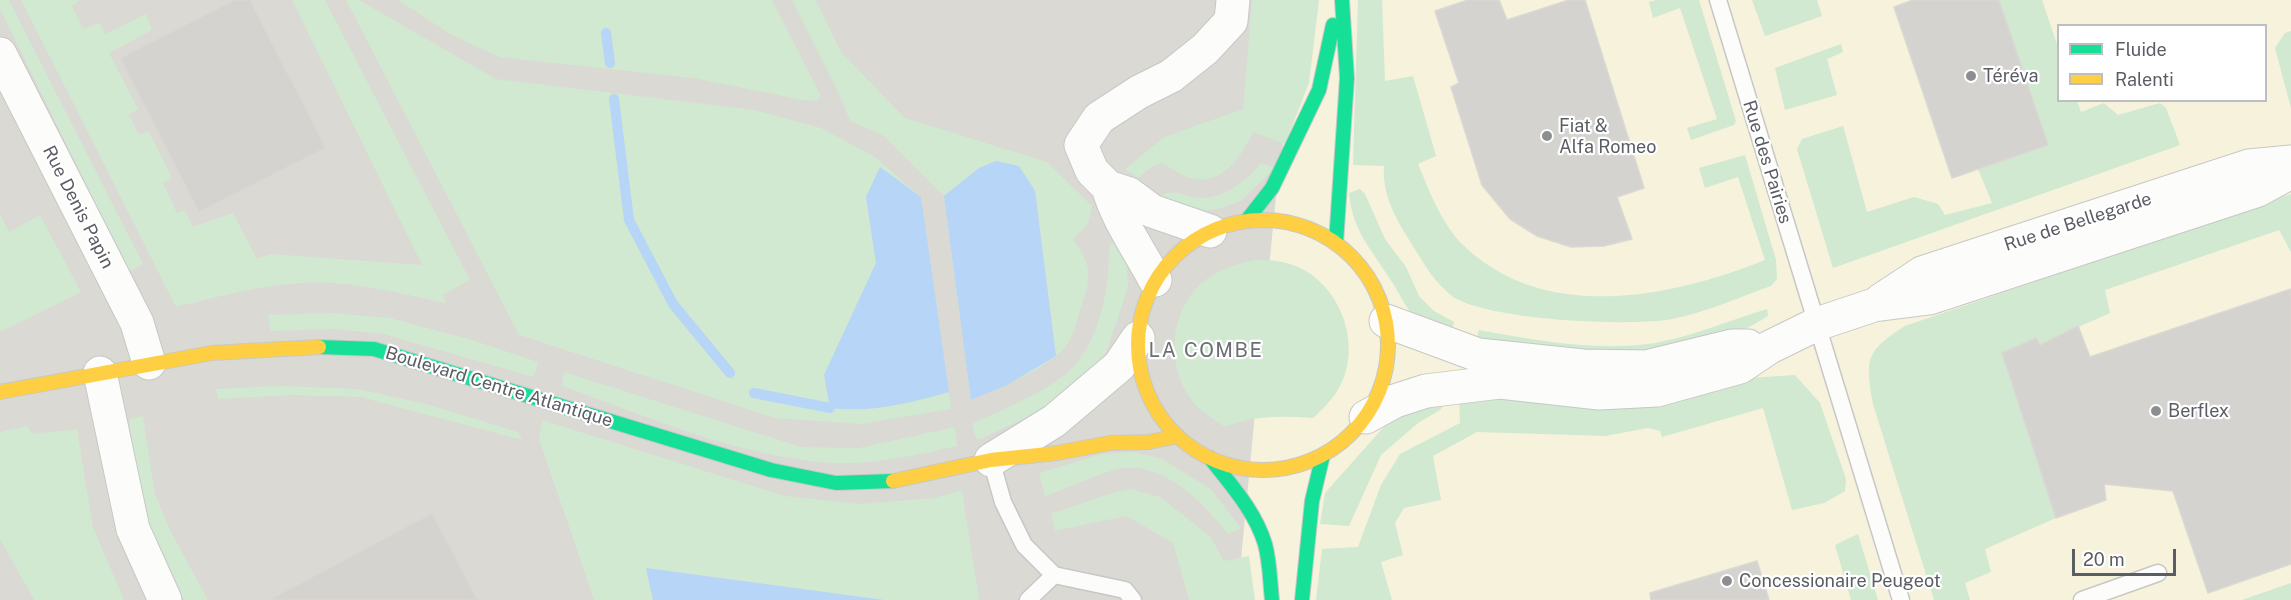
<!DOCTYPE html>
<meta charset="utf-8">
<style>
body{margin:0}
#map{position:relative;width:2291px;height:600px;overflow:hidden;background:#eaeae4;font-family:"Public Sans",sans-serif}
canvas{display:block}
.legend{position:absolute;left:2057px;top:24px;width:210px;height:78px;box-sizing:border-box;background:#fff;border:2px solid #bdbec1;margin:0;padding:8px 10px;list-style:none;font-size:18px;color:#5a5d63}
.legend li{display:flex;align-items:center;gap:12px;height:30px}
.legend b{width:30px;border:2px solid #bdbec1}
.scale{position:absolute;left:2072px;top:549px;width:104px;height:27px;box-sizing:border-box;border:3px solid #5a5d63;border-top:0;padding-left:8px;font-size:18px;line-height:21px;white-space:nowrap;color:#5a5d63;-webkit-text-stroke:4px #fff;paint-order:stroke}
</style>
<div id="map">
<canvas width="2291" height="600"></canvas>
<ul class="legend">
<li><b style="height:8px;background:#16e098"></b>Fluide</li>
<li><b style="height:8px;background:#ffcf43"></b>Ralenti</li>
</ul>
<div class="scale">20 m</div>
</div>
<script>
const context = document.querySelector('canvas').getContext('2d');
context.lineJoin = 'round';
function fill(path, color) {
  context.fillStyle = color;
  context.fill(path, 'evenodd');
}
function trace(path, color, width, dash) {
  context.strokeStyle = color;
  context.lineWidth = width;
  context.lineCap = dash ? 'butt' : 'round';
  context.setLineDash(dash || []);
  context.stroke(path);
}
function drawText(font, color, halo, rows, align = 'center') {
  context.font = font + ' "Public Sans",sans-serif';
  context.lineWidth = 4.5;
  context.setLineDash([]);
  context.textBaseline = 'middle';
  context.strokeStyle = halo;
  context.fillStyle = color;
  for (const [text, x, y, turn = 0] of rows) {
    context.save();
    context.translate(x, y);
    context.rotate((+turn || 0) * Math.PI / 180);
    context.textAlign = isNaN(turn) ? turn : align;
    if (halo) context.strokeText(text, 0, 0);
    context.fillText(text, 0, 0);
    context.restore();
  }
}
const commercial = new Path2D(`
 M 1302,0 L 2291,0 L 2291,600 L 1237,600 L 1275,205 ZM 2058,26 L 2266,26 L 2266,100 L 2058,100 Z`);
const industrial = new Path2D(`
 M 0,0 L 1302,0 L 1275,205 L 1237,600 L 0,600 Z`);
const green = new Path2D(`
 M 0,0 L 9,0 L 143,264 L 129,272 L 0,9 Z
 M 21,0 L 80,0 L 72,6 L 83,29 L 100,23 L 105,34 L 146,14 L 152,30 L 109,53 L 138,109 L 129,115 L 139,135 L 149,131 L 172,178 L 163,183 L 177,213 L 185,210 L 193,227 L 233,213 L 257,259 L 270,254 L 422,265 L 292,0 L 325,0 L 470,280 L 443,295 L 446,303 C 400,294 350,280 303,283 C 260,285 218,297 176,307 Z
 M 346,0 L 359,0 L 496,79 L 755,110 L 821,128 L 875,157 L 921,197 L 951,409 L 862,424 L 775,418 L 519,335 Z
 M 398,0 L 772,0 L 821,96 L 816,101 L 802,100 L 693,78 L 499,57 L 450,34 Z
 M 792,0 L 816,0 L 841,52 L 905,118 L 1047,162 L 1092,206 L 1088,224 L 1073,239 C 1092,265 1092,277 1081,307 C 1077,319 1074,336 1066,346 C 1051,367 995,390 971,400 L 944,196 L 884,136 L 850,121 L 838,92 Z
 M 1252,0 L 1319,0 L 1309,83 L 1285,144 L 1253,132 C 1242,157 1220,189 1187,177 C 1178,174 1170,167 1162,163 L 1153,166 L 1138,178 L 1125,169 L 1164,137 L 1243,109 Z
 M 1358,0 L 1382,0 L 1385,81 L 1413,76 L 1436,156 L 1418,164 C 1429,190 1441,223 1462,244 C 1543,324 1670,298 1765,260 L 1738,177 L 1705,188 L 1699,168 L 1745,155 L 1776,260 L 1777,279 L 1771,286 C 1739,297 1705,313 1672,319 C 1630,327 1485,320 1452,296 C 1435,283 1424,264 1413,246 C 1397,221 1382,196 1384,166 L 1353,165 Z
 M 1656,0 L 1699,0 L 1736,121 L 1734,125 L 1691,140 L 1687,128 L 1717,119 L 1680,8 L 1653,18 L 1649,2 Z
 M 1752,0 L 1817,0 L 1822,16 L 1765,36 Z
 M 1999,0 L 2042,0 L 2058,47 L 2058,100 L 2077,101 L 2081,112 L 2104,103 L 2118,115 L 2160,103 L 2166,108 L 2180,145 L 1833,268 L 1797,149 L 1802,139 L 1843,126 L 1867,212 L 1914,197 L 1938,204 L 1945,215 L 1992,203 L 1978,169 L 2048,145 Z
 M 2291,31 L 2291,108 L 2275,48 L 2285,33 Z
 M 1841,44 L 1843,52 L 1827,59 L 1837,95 L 1785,110 L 1775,68 Z
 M 1260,163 L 1275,168 L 1241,201 L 1222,208 L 1193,213 L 1157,199 C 1173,185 1184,198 1201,198 C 1223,198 1249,180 1260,163 Z
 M 1360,189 L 1365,194 L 1385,239 L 1406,267 L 1419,296 L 1434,311 L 1454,322 L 1451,337 C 1442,333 1429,330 1422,324 C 1406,311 1401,295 1390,279 C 1370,247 1353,232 1349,193 Z
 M 2291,194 L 2291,252 L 2279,230 L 2105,290 L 2110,313 L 2056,337 L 2042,347 L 2036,338 L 2002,353 L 2056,518 L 1985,549 L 1991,572 L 1965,583 L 1970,600 L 1934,600 L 1873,404 C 1865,358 1866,351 1905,326 Z
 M 0,214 L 9,232 L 40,215 L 81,292 L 0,332 Z
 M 1120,238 L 1127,266 L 1128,287 L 1102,365 L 1083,384 L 1037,413 L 980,439 L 976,438 L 972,424 C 1002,409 1046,393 1070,370 C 1100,341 1110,287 1109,246 Z
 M 1255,260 C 1264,260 1273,260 1282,262 C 1334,272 1363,336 1342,382 C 1335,397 1325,407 1313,418 C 1283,416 1254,415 1225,427 C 1218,422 1209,417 1202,411 C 1165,379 1165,312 1204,281 C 1220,269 1236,264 1255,260 Z
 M 1767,309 L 1768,316 C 1736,338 1683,351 1645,358 L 1475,343 L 1479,330 C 1533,340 1593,351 1648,344 C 1686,339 1730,320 1767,309 Z
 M 330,313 L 390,318 L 472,340 L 538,362 L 534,377 L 383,334 L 335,329 L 271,331 L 268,315 Z
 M 564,372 L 801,447 L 859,448 L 955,427 L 957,446 C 913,456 866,467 821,462 C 731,454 646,416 562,386 Z
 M 1795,375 L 1820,403 L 1846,479 L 1845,491 L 1824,503 L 1792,510 L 1763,408 L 1662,437 L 1660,431 L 1648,428 L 1605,436 L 1477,432 L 1433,456 L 1441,500 L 1404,508 L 1395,523 L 1403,555 L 1381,562 L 1392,600 L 1316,600 L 1322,549 L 1358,547 L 1381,485 L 1400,454 L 1460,423 L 1459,397 Z
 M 281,386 L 358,389 L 426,404 L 518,432 L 522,440 L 360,397 L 292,395 L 218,399 L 216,389 Z
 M 1446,401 L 1440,410 L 1418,423 L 1381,455 L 1349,526 L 1320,524 L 1325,493 L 1390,420 Z
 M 143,416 L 155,494 L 170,530 L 208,600 L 184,600 L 154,545 L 136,475 L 129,419 Z
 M 542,420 L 785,496 L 859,504 L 934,498 L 962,490 L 979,600 L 594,600 L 539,439 Z
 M 27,426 L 32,434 L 77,429 L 93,527 L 124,600 L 34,600 L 0,539 L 0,432 Z
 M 1133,452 L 1162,459 L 1211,489 L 1241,528 L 1228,534 C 1203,504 1166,463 1123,468 C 1100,472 1069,488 1045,496 L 1039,473 L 1102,454 Z
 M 1131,489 L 1160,497 L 1210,536 L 1224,561 L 1249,556 L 1255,600 L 1189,600 L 1173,543 L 1126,516 L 1055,531 L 1051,513 C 1079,507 1103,493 1131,489 Z
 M 1858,534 L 1878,600 L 1851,600 L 1835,545 Z
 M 2291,583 L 2291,600 L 2242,600 Z`);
const water = new Path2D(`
 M 996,161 L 1019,166 L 1035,191 L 1056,356 L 1007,385 L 971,400 L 944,196 L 979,168 Z
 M 880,167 L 921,197 L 949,392 C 909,403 872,413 830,408 L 824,375 L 876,263 L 866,197 Z
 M 646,568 L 884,600 L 653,600 Z`);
const stream = new Path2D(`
 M 606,33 L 610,63
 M 614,99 L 629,220 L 673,304 L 730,373
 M 754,393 L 830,408`);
const building = new Path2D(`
 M 234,0 L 250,0 L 326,148 L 199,212 L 120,58 Z
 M 1468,0 L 1499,0 L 1507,20 L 1569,0 L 1585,0 L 1644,188 L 1617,197 L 1632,239 L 1604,246 L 1571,247 L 1537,236 L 1510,219 L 1482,185 L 1451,87 L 1459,83 L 1435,11 Z
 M 1913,0 L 1999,0 L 2048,145 L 1952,178 L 1894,7 Z
 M 2291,289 L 2291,564 L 2208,593 L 2173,491 L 2104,484 L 2106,500 L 2056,518 L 2002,353 L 2036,338 L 2040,345 L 2078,326 L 2090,357 Z
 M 432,513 L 478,600 L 269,600 Z
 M 1757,561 L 1769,600 L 1651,600 L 1650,593 Z`);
const lane = new Path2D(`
 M 1718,0 L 1901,600
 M 991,460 L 1003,502 L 1024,545 L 1054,575 L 1125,590 L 1133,600
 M 1028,600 L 1054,575
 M 2082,600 L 2158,573`);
const street = new Path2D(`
 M 0,54 L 137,323 L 149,363
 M 1108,187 C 1116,218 1140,251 1155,280
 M 1210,231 L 1152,211 L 1129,194 L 1108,187 L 1092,171 L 1081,145 L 1099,118 L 1139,92 L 1171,76 L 1205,49 L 1231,21 L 1233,0
 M 1881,300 L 1922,273 L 2249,166 L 2291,162
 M 1386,321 L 1478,355 L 1583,366 L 1646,367 L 1732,346 L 1748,346
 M 100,373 L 133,529 L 165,600
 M 1366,417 L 1395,401 L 1426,391 L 1500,382 L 1599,393 L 1657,390 L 1740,367 L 1770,347 L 1817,324 L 1874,305 L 1929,298 L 2258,190 L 2291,172
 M 991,460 L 1054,421 L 1119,366 L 1138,338`);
const fast = new Path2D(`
 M 1247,220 L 1272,188 L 1319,90 L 1333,25
 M 1336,243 L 1347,78 L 1342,0
 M 319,347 L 374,349 L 771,470 L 836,483 L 893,481
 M 1210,458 C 1231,485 1255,511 1265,544 C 1270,562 1270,582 1272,600
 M 1302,600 L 1312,501 L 1323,455`);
const slow = new Path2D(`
 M1138 345a125 125 0 1 1 250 0a125 125 0 1 1-250 0Z
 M 0,392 L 212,353 L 319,347
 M 893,481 L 991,460 L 1057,453 L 1110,443 L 1149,442 L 1178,436`);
const markers = [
 [1971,76,6,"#8c8e90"],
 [1547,136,6,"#8c8e90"],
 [2156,411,6,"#8c8e90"],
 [1727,581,6,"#8c8e90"]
];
const poiNames = [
 ["Téréva",1983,76],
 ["Fiat &",1559,126],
 ["Alfa Romeo",1559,147],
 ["Berflex",2168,411],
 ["Concessionaire Peugeot",1739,581]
];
const streetNames = [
 ["Rue des Pairies",1767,162,73],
 ["Rue Denis Papin",78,207,63],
 ["Rue de Bellegarde",2078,222,-18],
 ["Boulevard Centre Atlantique",499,387,17]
];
const neighbourhoodNames = [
 ["LA COMBE",1206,351]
];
fill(commercial, '#f6f2dc');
fill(industrial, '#dad9d4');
fill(green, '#d1e8d1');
fill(water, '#b6d5f7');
trace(stream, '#b6d5f7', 10);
fill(building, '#d4d3cf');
trace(building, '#dad8d3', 1.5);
trace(lane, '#c7c8c6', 19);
trace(street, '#c7c8c6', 35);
trace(fast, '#c7c9c8', 16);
trace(slow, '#c7c9c8', 16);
trace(lane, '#fcfcfb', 16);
trace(street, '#fcfcfb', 33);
trace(fast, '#16e098', 14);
trace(slow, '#ffcf43', 14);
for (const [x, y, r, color] of markers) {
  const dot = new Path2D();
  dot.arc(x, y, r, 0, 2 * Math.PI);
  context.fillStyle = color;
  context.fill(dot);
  trace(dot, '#fff', 2);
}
drawText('18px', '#5a5d63', '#fff', poiNames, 'left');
drawText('18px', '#5a5d63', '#fff', streetNames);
context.letterSpacing = '1.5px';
drawText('20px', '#6b6f75', '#fff', neighbourhoodNames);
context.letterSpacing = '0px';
</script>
